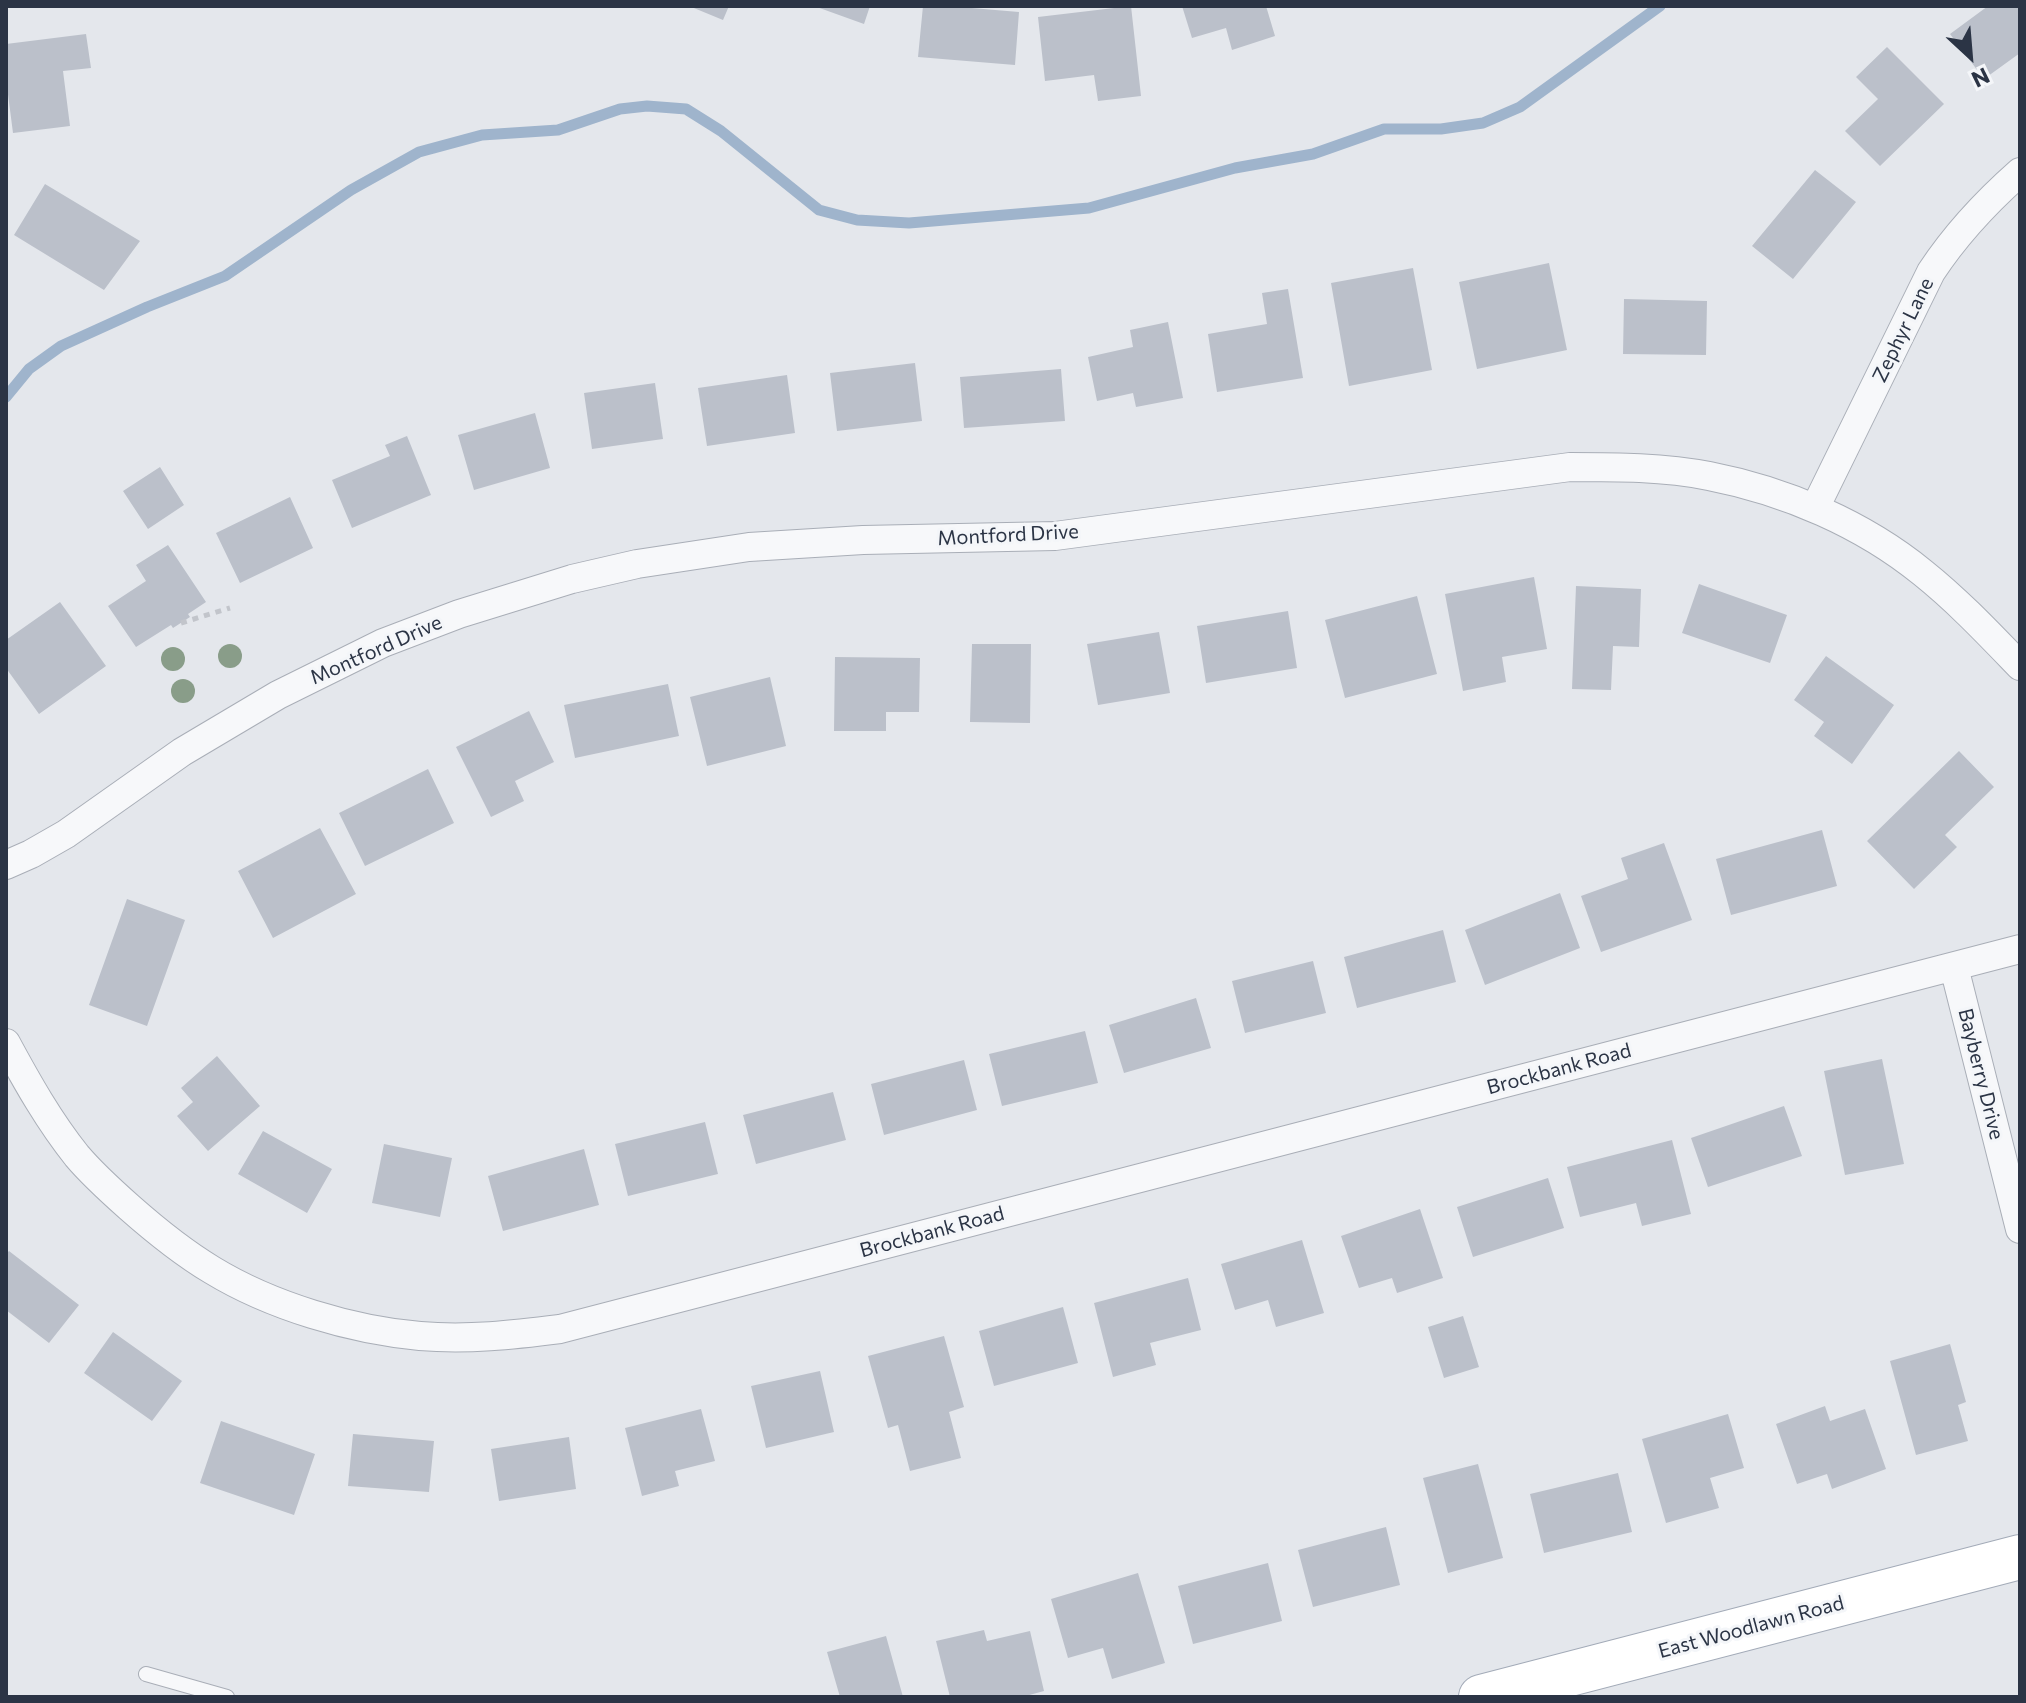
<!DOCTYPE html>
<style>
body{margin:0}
#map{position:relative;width:2026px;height:1703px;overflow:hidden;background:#e4e7ec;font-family:Commissioner,sans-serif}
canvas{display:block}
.frame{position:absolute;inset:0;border:8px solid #2b3445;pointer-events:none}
.north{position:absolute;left:1930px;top:16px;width:80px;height:80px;-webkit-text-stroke:6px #f4f6f9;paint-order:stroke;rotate:154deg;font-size:22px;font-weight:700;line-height:32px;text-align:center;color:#2b3445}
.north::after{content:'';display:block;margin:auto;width:28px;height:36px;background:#2b3445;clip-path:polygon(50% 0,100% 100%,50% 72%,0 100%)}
</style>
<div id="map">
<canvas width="2026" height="1703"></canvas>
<div class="frame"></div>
<div class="north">N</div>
</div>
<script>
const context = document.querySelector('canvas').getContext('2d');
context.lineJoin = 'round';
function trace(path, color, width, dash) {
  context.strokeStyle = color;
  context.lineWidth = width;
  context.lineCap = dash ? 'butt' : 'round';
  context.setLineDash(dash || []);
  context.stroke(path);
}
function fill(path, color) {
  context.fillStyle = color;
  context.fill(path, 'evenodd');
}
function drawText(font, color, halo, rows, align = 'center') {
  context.font = font + ' Commissioner,sans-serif';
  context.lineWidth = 6;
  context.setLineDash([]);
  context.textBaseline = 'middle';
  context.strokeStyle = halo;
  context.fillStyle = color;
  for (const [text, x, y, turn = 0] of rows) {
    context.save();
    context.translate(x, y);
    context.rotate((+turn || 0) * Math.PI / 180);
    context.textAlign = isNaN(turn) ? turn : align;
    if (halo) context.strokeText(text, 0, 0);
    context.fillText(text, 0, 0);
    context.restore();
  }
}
const stream = new Path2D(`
 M 6,397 L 29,369 L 61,346 L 147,307 L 225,276 L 351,190 L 419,152 L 482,135 L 558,130 L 620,109 L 647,106 L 686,109 L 721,131 L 819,210 L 857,220 L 909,223 L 1089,208 L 1235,168 L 1313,154 L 1384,129 L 1441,129 L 1483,123 L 1520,107 L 1660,6`);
const building = new Path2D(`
 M 689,6 L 729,6 L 723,20 Z
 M 814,6 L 870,6 L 864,24 Z
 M 923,6 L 948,6 L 1019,12 L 1015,65 L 918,57 Z
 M 1131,6 L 1141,96 L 1098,101 L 1094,75 L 1045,81 L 1038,17 Z
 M 1182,6 L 1266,6 L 1275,36 L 1232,50 L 1226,28 L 1192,38 Z
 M 1988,6 L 2020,6 L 2020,53 L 1984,79 L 1950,34 Z
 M 86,34 L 91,68 L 63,71 L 70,126 L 13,133 L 6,79 L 6,44 Z
 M 1887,47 L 1944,104 L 1880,166 L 1845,131 L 1878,99 L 1856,77 Z
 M 1815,170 L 1856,202 L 1793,279 L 1752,246 Z
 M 45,184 L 140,241 L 104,290 L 14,235 Z
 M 1549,263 L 1567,350 L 1477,369 L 1459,282 Z
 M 1413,268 L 1432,370 L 1349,386 L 1331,283 Z
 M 1288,289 L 1303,378 L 1217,392 L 1208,334 L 1267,324 L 1262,293 Z
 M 1624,299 L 1707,301 L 1706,355 L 1623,354 Z
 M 1168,322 L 1183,398 L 1136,407 L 1133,393 L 1097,401 L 1088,357 L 1133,347 L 1130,330 Z
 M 915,363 L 922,421 L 837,431 L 830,373 Z
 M 1061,369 L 1065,421 L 964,428 L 960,377 Z
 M 787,375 L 795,433 L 707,446 L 698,388 Z
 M 655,383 L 663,439 L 592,449 L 584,393 Z
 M 535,413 L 550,468 L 474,490 L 458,435 Z
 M 407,436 L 431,495 L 352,528 L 332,480 L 390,456 L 385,445 Z
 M 160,467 L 184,505 L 148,529 L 123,491 Z
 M 290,497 L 313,548 L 240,583 L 216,533 Z
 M 168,545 L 206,602 L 188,614 L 190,617 L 173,628 L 171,625 L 136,647 L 108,606 L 146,581 L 136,565 Z
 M 1534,577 L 1547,649 L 1502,657 L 1506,682 L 1463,691 L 1445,594 Z
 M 1699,584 L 1787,615 L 1770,663 L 1682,633 Z
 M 1576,586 L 1641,589 L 1639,647 L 1613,646 L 1611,690 L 1572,689 Z
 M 1417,596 L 1437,674 L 1345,698 L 1325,620 Z
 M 60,602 L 106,666 L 39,714 L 6,668 L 6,640 Z
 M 1288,611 L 1297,668 L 1206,683 L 1197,626 Z
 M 1159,632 L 1170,693 L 1098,705 L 1087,644 Z
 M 972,644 L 1031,644 L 1030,723 L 970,722 Z
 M 1826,656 L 1894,705 L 1852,764 L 1814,736 L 1824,722 L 1794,700 Z
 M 835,657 L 920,658 L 919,712 L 886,712 L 886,731 L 834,731 Z
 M 770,677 L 786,746 L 707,766 L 690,697 Z
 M 668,684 L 679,736 L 575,758 L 564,705 Z
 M 529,711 L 554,762 L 515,781 L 524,801 L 491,817 L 456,747 Z
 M 1959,751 L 1994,787 L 1945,835 L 1957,847 L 1914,889 L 1867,841 Z
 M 428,769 L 454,823 L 365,866 L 339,813 Z
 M 320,828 L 356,894 L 273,938 L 238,871 Z
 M 1822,830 L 1837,886 L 1731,915 L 1716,859 Z
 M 1664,843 L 1692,920 L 1601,952 L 1581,896 L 1628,879 L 1621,858 Z
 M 1560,893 L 1580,948 L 1485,985 L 1465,930 Z
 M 127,899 L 185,920 L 147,1026 L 89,1005 Z
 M 1443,930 L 1456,982 L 1357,1008 L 1344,957 Z
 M 1313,961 L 1326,1013 L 1245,1033 L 1232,981 Z
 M 1196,998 L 1211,1048 L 1124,1073 L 1109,1025 Z
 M 1085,1031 L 1098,1083 L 1002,1106 L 989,1054 Z
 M 217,1056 L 260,1106 L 208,1151 L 177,1116 L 193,1102 L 181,1088 Z
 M 1882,1059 L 1904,1164 L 1845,1175 L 1824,1071 Z
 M 964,1060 L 977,1110 L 884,1135 L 871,1084 Z
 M 833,1092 L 846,1140 L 756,1164 L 743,1115 Z
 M 1784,1106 L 1802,1156 L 1708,1187 L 1691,1138 Z
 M 705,1122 L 718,1174 L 628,1196 L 615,1144 Z
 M 263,1131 L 332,1169 L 307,1213 L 238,1174 Z
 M 1672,1140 L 1691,1214 L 1642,1226 L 1636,1203 L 1580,1217 L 1567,1167 Z
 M 384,1144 L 452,1158 L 440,1217 L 372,1203 Z
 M 584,1149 L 599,1205 L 503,1231 L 488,1176 Z
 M 1548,1178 L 1564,1228 L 1473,1257 L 1457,1207 Z
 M 1420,1209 L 1443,1278 L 1397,1293 L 1392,1278 L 1359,1288 L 1341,1236 Z
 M 1302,1240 L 1324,1313 L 1276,1327 L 1268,1300 L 1235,1310 L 1221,1264 Z
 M 9,1251 L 79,1305 L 49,1343 L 6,1310 L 6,1254 Z
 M 1188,1278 L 1201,1330 L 1150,1343 L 1156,1365 L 1113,1377 L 1094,1303 Z
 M 1063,1307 L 1078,1363 L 994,1386 L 979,1331 Z
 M 1463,1316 L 1479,1367 L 1444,1378 L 1428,1327 Z
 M 113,1332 L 182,1381 L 152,1421 L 84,1373 Z
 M 944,1336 L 964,1407 L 949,1412 L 961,1458 L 910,1471 L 898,1425 L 888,1428 L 868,1356 Z
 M 1950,1344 L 1966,1402 L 1958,1405 L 1968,1441 L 1916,1455 L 1890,1361 Z
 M 820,1371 L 834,1432 L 766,1448 L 751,1386 Z
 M 1825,1406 L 1830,1421 L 1865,1409 L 1886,1469 L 1832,1489 L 1827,1474 L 1797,1484 L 1776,1424 Z
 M 701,1409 L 715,1461 L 675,1471 L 679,1486 L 642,1496 L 625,1428 Z
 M 1728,1414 L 1744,1468 L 1710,1478 L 1719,1508 L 1666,1523 L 1642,1439 Z
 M 221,1421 L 315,1454 L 294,1515 L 200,1483 Z
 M 353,1434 L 434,1441 L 429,1492 L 348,1486 Z
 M 569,1437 L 576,1489 L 499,1501 L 491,1449 Z
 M 1478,1464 L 1503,1558 L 1448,1573 L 1423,1478 Z
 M 1618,1473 L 1632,1532 L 1544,1553 L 1530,1494 Z
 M 1386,1527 L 1400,1585 L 1313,1607 L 1298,1550 Z
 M 1268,1563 L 1282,1621 L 1193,1644 L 1178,1586 Z
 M 1138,1573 L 1165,1663 L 1112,1679 L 1103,1648 L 1068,1658 L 1051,1599 Z
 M 984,1630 L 987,1641 L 1030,1631 L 1044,1691 L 1022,1697 L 986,1697 L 985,1695 L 950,1697 L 936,1641 Z
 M 886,1636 L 903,1697 L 840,1697 L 827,1652 Z`);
const path = new Path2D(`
 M 181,623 L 230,608`);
const lane = new Path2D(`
 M 146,1674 L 227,1697`);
const street = new Path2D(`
 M 1815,508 L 1931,272 C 1956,234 1986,202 2020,172
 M 6,865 L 31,854 L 66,834 L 182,752 L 278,695 L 383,643 L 459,614 L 572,579 L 637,564 L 749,547 L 863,540 L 1055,536 L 1570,467 C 1616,467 1664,467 1709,476 C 1786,491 1863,524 1923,573 C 1958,601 1989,634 2020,666
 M 1954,967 L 2020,1229
 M 6,1043 C 27,1082 49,1121 77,1156 C 93,1175 111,1191 129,1207 C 155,1230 182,1252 212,1270 C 271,1306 352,1330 420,1336 C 467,1340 513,1335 560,1329 L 2020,949`);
const primary = new Path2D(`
 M 1481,1697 L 2020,1557`);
const trees = [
 [230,656],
 [173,659],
 [183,691]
];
const streetNames = [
 ["Zephyr Lane",1903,330,-64],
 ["Montford Drive",1008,535,-3],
 ["Montford Drive",376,650,-24],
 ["Brockbank Road",1559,1069,-15],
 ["Bayberry Drive",1981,1074,76],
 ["Brockbank Road",932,1232,-15],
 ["East Woodlawn Road",1751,1627,-15]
];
trace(stream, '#9fb4cc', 11);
fill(building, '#bbc0ca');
trace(lane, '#a9aeb7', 16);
trace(street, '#a9aeb7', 30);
trace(primary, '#a3abb8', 46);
trace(path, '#c2c5cb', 5, [6, 6]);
trace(lane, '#f7f8fa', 14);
trace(street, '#f7f8fa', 28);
trace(primary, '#fff', 44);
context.fillStyle = '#899d89';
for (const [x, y] of trees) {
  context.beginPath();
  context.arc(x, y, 12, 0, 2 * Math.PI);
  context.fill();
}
drawText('20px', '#2b3445', '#f4f6f9', streetNames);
</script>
